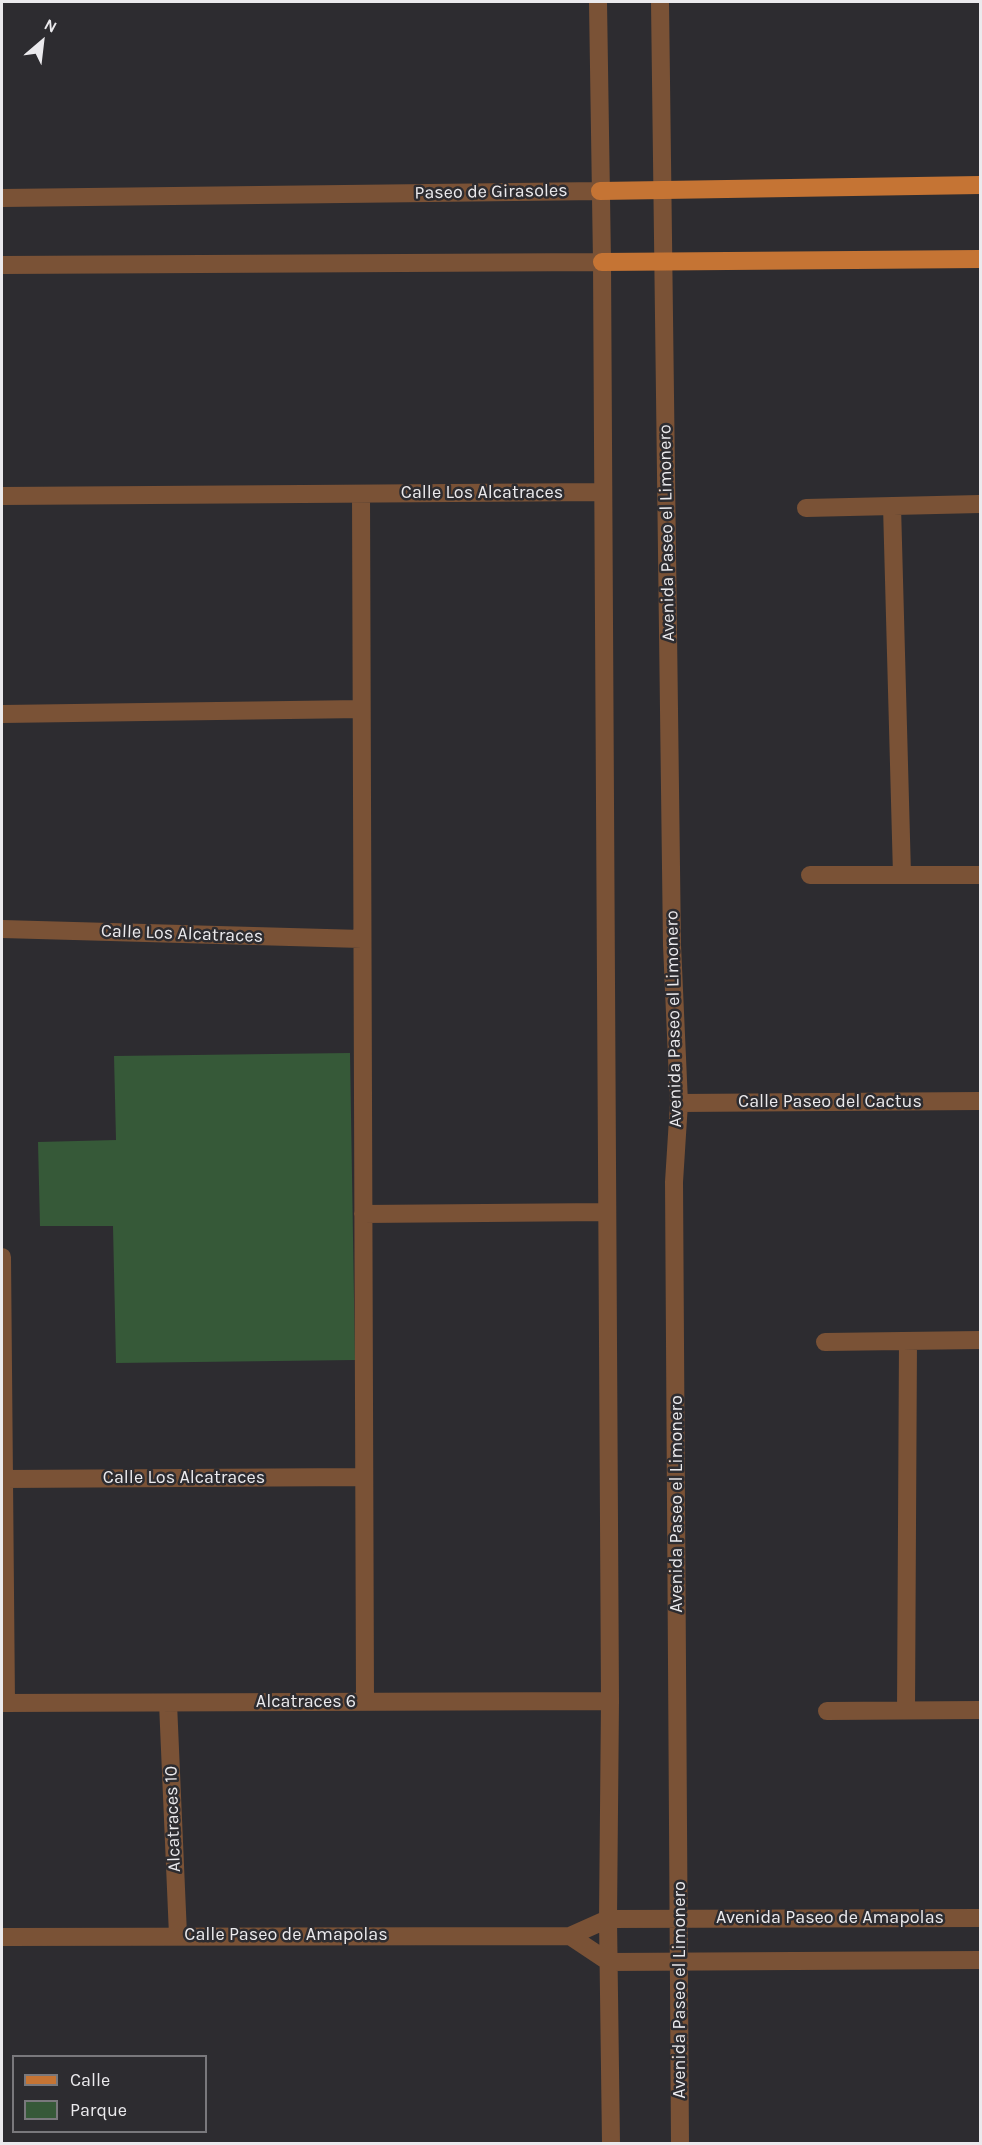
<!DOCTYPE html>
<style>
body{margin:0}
#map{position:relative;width:982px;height:2145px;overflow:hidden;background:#2d2c30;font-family:Karla,sans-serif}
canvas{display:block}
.frame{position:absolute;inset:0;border:3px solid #ebeaed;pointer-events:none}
.legend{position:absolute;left:12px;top:2055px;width:195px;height:78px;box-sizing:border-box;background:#2d2c30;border:2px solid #79787c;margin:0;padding:8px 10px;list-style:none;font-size:18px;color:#ebeaed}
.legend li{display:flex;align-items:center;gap:12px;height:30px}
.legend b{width:30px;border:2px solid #79787c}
.north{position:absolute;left:12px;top:12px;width:60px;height:60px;-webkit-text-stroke:4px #2d2c30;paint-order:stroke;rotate:28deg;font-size:16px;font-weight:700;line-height:24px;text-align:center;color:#ebeaed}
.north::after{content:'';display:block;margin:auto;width:21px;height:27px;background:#ebeaed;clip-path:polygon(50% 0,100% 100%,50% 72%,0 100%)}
</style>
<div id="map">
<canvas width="982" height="2145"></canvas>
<div class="frame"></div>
<ul class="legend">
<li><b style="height:8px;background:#c57434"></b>Calle</li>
<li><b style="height:16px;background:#365938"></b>Parque</li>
</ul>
<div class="north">N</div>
</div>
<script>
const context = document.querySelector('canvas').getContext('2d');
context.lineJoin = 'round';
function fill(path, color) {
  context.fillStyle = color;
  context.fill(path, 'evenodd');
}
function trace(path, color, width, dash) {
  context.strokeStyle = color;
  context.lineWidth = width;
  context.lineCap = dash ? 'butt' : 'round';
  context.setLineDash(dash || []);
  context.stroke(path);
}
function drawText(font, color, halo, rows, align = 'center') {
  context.font = font + ' Karla,sans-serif';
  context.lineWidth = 5;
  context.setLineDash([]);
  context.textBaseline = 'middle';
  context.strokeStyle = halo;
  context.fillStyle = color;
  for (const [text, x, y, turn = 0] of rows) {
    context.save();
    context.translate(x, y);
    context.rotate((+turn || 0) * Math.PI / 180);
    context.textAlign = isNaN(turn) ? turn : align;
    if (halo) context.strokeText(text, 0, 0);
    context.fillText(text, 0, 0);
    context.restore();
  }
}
const green = new Path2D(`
 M 350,1053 L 355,1360 L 116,1363 L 113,1226 L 40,1226 L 38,1142 L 116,1140 L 114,1056 Z`);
const minor = new Path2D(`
 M 598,2 L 602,262 L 610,1701 L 608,1919 L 611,2144
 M 660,2 L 672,945 L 679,1103 L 674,1182 L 680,2144
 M 2,198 L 600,191
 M 2,265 L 602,262
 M 361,494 L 365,1702
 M 2,496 L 603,492
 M 892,506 L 902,875
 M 806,508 L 980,504
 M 2,714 L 361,709
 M 810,875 L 980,875
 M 2,929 L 362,939
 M 679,1103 L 980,1101
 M 363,1214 L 607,1212
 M 2,1257 L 6,1703
 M 825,1342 L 980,1340
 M 4,1479 L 364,1477
 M 2,1703 L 610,1701
 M 168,1703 L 178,1935
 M 906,1710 L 908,1341
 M 827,1711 L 980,1710
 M 570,1936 L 609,1962 L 980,1960
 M 2,1937 L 570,1936 L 608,1919 L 980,1918`);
const major = new Path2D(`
 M 600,191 L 980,185
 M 602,262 L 980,259`);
const streetNames = [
 ["Paseo de Girasoles",491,192,-1],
 ["Calle Los Alcatraces",482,493],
 ["Avenida Paseo el Limonero",667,533,-91],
 ["Calle Los Alcatraces",182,934,2],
 ["Avenida Paseo el Limonero",674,1019,-91],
 ["Calle Paseo del Cactus",830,1102],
 ["Calle Los Alcatraces",184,1478],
 ["Avenida Paseo el Limonero",677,1504,-90],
 ["Alcatraces 6",306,1702],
 ["Alcatraces 10",173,1819,-92],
 ["Avenida Paseo de Amapolas",830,1918],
 ["Calle Paseo de Amapolas",286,1935],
 ["Avenida Paseo el Limonero",680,1990,-90]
];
fill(green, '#365938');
trace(minor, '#7a5236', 18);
trace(major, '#c57434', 18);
drawText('18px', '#ebeaed', '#2d2c30', streetNames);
</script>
